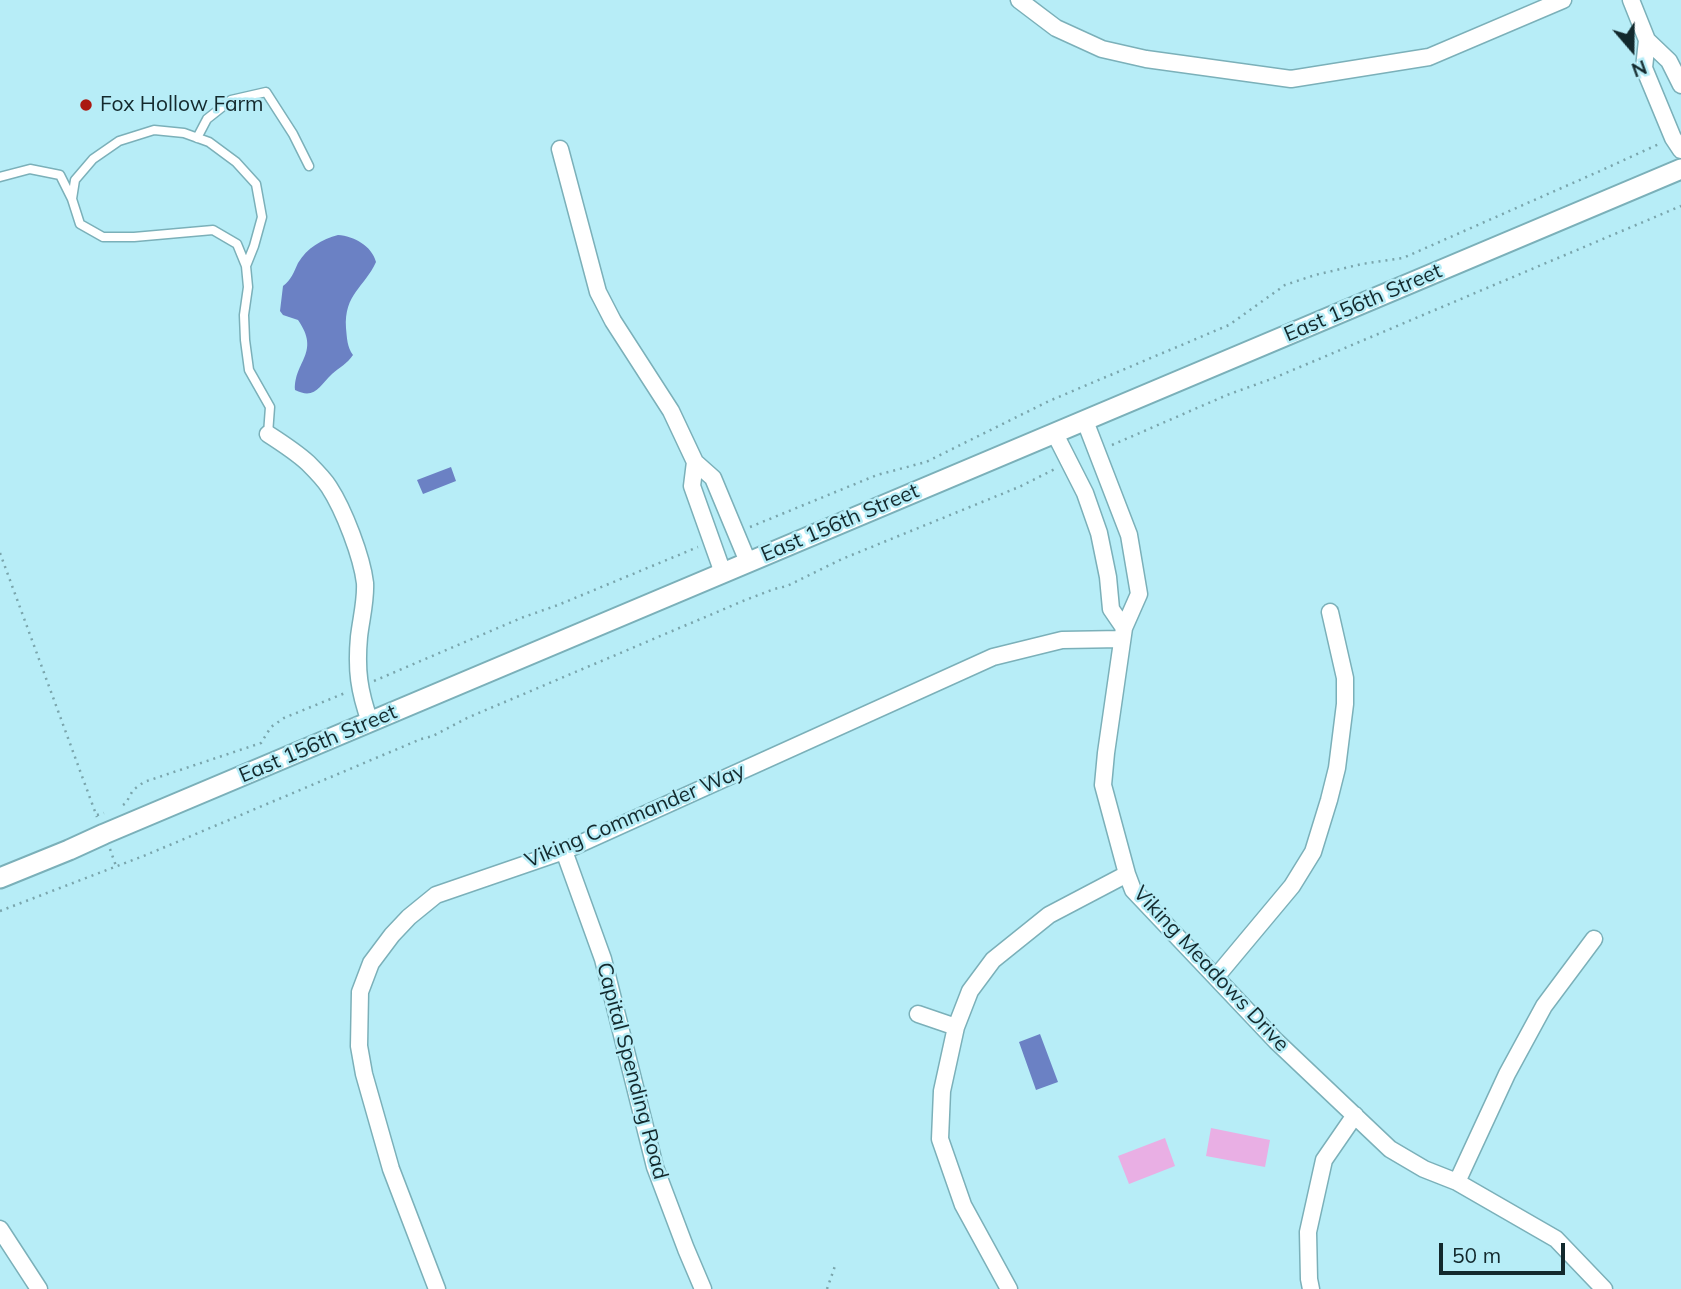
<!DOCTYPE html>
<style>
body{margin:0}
#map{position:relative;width:1681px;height:1289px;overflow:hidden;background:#b7edf7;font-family:Mulish,sans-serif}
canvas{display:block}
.north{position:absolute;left:1597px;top:14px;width:70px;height:70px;-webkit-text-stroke:5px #b7edf7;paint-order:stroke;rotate:160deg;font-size:19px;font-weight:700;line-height:28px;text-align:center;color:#13292d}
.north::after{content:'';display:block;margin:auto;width:24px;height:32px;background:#13292d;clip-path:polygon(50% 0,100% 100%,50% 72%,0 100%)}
.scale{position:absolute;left:1439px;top:1243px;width:126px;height:32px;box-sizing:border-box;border:4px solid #13292d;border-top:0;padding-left:9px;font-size:21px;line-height:24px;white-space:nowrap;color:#13292d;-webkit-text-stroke:5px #b7edf7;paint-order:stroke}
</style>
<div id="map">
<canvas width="1681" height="1289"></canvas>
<div class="north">N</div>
<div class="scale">50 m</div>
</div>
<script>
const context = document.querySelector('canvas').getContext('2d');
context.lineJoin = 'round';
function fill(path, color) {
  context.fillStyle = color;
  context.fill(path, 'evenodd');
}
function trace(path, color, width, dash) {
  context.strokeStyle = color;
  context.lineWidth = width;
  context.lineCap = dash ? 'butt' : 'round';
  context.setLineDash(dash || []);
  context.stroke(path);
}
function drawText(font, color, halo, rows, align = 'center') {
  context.font = font + ' Mulish,sans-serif';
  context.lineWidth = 5;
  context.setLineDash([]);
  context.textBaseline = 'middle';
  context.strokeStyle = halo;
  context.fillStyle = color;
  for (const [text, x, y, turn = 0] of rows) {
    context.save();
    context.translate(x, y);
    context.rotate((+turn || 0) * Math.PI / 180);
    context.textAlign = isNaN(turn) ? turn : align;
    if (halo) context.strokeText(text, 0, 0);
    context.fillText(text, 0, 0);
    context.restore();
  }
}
const green = new Path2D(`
 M 1211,1128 L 1270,1140 L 1265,1167 L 1206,1156 Z
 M 1165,1138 L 1175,1166 L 1129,1184 L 1118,1156 Z`);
const water = new Path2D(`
 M 338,235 C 354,236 372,246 376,262 C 364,288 344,294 346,328 C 347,338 347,347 353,355 C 347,364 340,367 332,374 C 319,386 315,400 295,390 C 294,361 321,353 298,320 L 283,315 L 280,311 L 283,286 C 291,280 294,272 298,263 C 307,248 322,239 338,235 Z
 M 451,467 L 456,481 L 423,494 L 417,480 Z
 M 1040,1034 L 1058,1082 L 1036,1090 L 1019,1042 Z`);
const path = new Path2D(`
 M 1112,445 L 1227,395 L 1274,378 L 1681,206
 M 750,527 L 877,475 L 926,462 L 1049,401 L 1229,325 L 1285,285 L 1315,275 L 1362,264 L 1403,258 L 1600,171 L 1659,144
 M 0,553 L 97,817
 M 374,681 L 521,618 L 558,605 L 698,547
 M 123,805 L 126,803 L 133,790 L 144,782 L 261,743 L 271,727 L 284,718 L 345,693
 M 97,815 L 104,813
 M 110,849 L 116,866
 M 0,911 L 146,855 L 421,739 L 433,736 L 467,718 L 743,601 L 774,589 L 787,586 L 842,559 L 1019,487 L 1055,469
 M 827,1289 L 835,1266`);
const service = new Path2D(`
 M 197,138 L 207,119 L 231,100 L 266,92 L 293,134 L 309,166
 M 0,177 L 30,169 L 60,175 L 72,199
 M 246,266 L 254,246 L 262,217 L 256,184 L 236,162 L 209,142 L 184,133 L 154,130 L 119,141 L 93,159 L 75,180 L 72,199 L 80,224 L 103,237 L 134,237 L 213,230 L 237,244 L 246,266 L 248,287 L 244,315 L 245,340 L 249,370 L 270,407 L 268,434`);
const minor = new Path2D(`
 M 1019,0 L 1056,28 L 1102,49 L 1146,59 L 1291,79 L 1429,57 L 1563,0
 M 1631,0 L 1647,40 L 1669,61 L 1681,85
 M 1647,40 L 1644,68 L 1673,138 L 1681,150
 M 560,149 L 598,292 L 613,321 L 671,411 L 695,462 L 713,478 L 748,562
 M 1085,421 L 1129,535 L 1139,594 L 1124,628 L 1106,753 L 1103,785 L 1127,874 L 1133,890 L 1276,1041 L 1390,1149 L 1424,1169 L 1457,1182 L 1556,1239 L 1604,1289
 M 268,434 C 282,443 296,452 308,463 C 315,470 324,479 329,487 C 344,510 362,557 365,583 C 366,601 361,619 359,637 C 356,670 359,691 370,722
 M 1055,434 L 1085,493 L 1099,533 L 1108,577 L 1111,609 L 1124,628
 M 695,462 L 692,486 L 723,573
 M 564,851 L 603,959 L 655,1167 L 686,1249 L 703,1289
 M 1216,977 L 1292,886 L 1313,852 L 1329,800 L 1337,768 L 1345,704 L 1345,678 L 1330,612
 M 918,1014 L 956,1027
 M 1457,1182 L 1507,1074 L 1544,1006 L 1594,939
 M 0,1229 L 39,1289
 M 437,1289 L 391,1169 L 364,1074 L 359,1046 L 360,992 L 371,963 L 392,935 L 409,917 L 436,895 L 564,851 L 993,657 L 1062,640 L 1122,639
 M 1009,1289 L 963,1205 L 940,1139 L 942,1091 L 956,1027 L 970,991 L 993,960 L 1049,915 L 1127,874
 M 1311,1289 L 1309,1279 L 1308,1232 L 1324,1160 L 1355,1115`);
const tertiary = new Path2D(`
 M 0,878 L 69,850 L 104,834 L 1681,169`);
const markers = [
 [86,105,7,"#aa1912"]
];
const poiNames = [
 ["Fox Hollow Farm",100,105]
];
const streetNames = [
 ["East 156th Street",1363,303,-23],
 ["East 156th Street",840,523,-23],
 ["East 156th Street",318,744,-23],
 ["Viking Commander Way",635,816,-23],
 ["Viking Meadows Drive",1211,969,47],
 ["Capital Spending Road",632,1071,75]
];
fill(green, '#e9afe4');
fill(water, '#6b81c4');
trace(service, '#7bb0b9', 11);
trace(minor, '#7bb0b9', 19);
trace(tertiary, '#7bb0b9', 23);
trace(path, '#7aa5ac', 2.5, [2, 5]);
trace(service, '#fff', 8);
trace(minor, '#fff', 16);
trace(tertiary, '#fff', 19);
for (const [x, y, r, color] of markers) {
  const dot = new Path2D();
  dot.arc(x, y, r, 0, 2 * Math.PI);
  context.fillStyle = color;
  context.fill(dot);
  trace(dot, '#b7edf7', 2.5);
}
drawText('21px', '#13292d', '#b7edf7', poiNames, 'left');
drawText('21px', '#13292d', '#b7edf7', streetNames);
</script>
